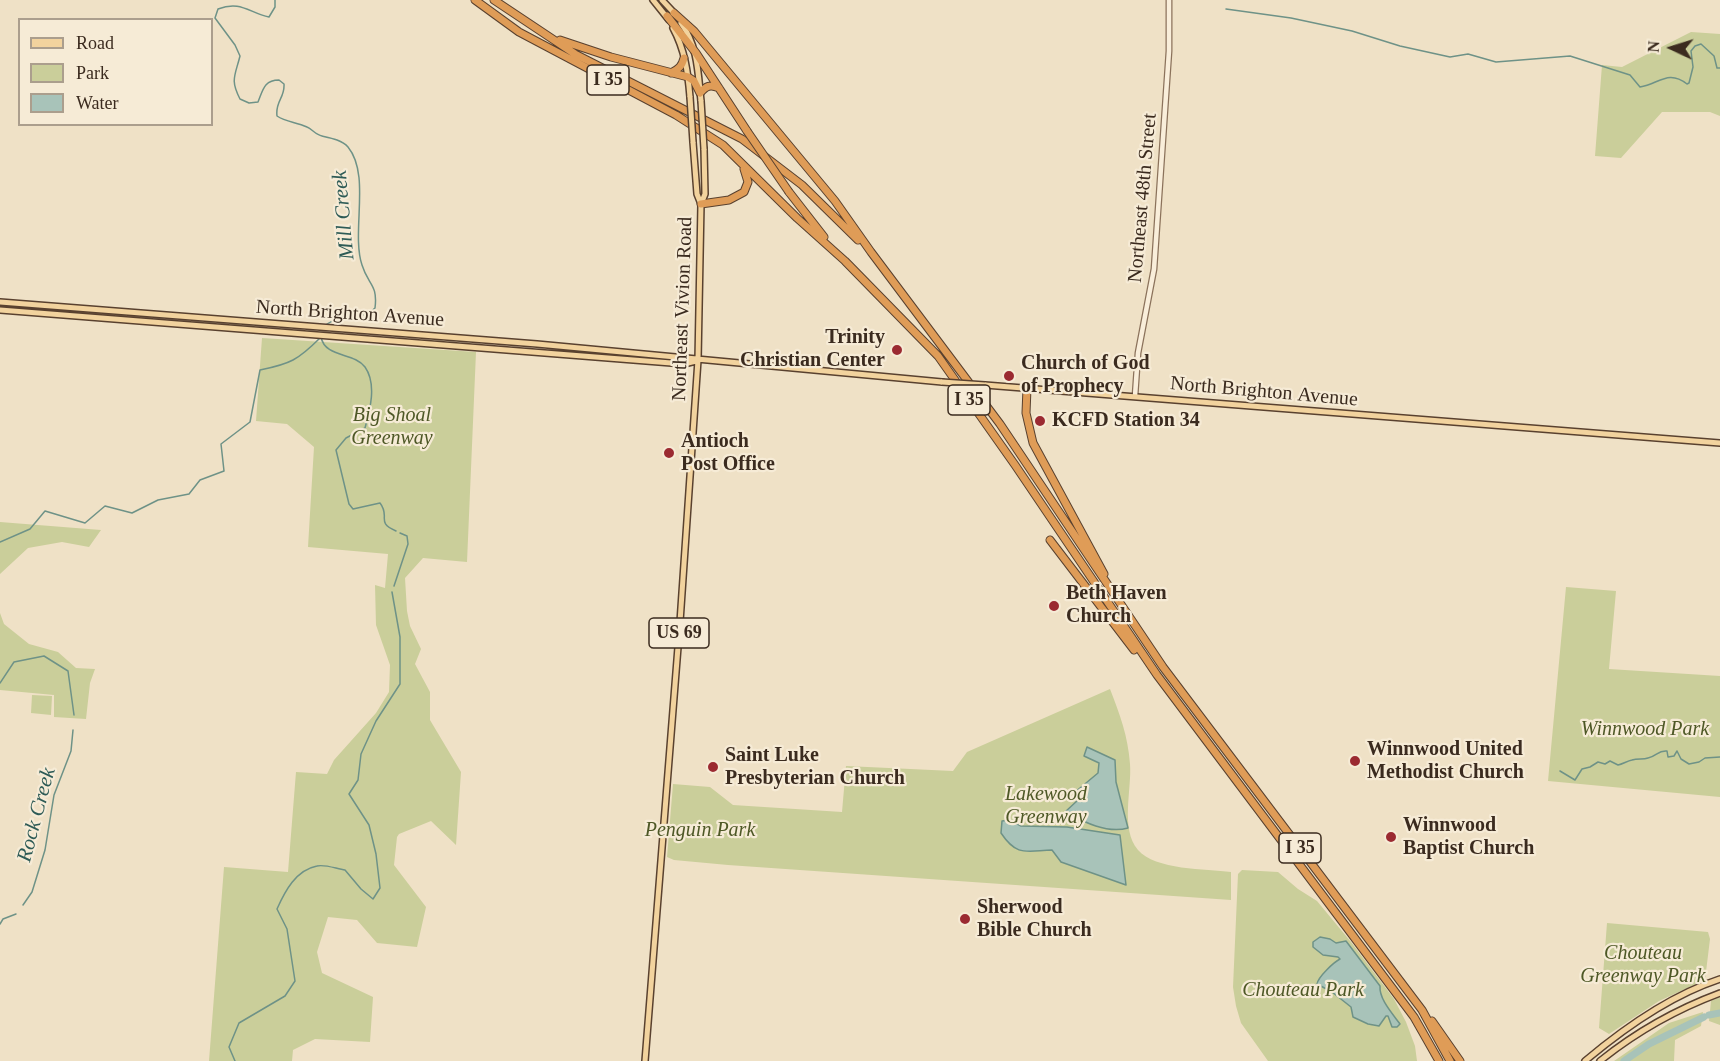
<!DOCTYPE html>
<style>
body{margin:0}
#map{position:relative;width:1720px;height:1061px;overflow:hidden;background:#efe1c6;font-family:Georgia,serif}
canvas{display:block}
.legend{position:absolute;left:18px;top:18px;width:195px;height:108px;box-sizing:border-box;background:#f6ebd6;border:2px solid #ab9e8d;margin:0;padding:8px 10px;list-style:none;font-size:18px;color:#3b2b1f}
.legend li{display:flex;align-items:center;gap:12px;height:30px}
.legend b{width:30px;border:2px solid #ab9e8d}
.north{position:absolute;left:1642px;top:18px;width:60px;height:60px;-webkit-text-stroke:4px #f6ebd6;paint-order:stroke;rotate:274deg;font-size:16px;font-weight:700;line-height:24px;text-align:center;color:#3b2b1f}
.north::after{content:'';display:block;margin:auto;width:21px;height:27px;background:#3b2b1f;clip-path:polygon(50% 0,100% 100%,50% 72%,0 100%)}
</style>
<div id="map">
<canvas width="1720" height="1061"></canvas>
<ul class="legend">
<li><b style="height:8px;background:#f2d39e"></b>Road</li>
<li><b style="height:16px;background:#cace9a"></b>Park</li>
<li><b style="height:16px;background:#a8c3b9"></b>Water</li>
</ul>
<div class="north">N</div>
</div>
<script>
const context = document.querySelector('canvas').getContext('2d');
context.lineJoin = 'round';
function fill(path, color) {
  context.fillStyle = color;
  context.fill(path, 'evenodd');
}
function trace(path, color, width, dash) {
  context.strokeStyle = color;
  context.lineWidth = width;
  context.lineCap = dash ? 'butt' : 'round';
  context.setLineDash(dash || []);
  context.stroke(path);
}
function drawText(font, color, halo, rows, align = 'center') {
  context.font = font + ' Georgia,serif';
  context.lineWidth = 4.5;
  context.setLineDash([]);
  context.textBaseline = 'middle';
  context.strokeStyle = halo;
  context.fillStyle = color;
  for (const [text, x, y, turn = 0] of rows) {
    context.save();
    context.translate(x, y);
    context.rotate((+turn || 0) * Math.PI / 180);
    context.textAlign = isNaN(turn) ? turn : align;
    if (halo) context.strokeText(text, 0, 0);
    context.fillText(text, 0, 0);
    context.restore();
  }
}
const green = new Path2D(`
 M 1691,32 L 1720,34 L 1720,116 L 1710,112 L 1662,112 L 1621,158 L 1595,156 L 1602,65 L 1622,67 Z
 M 262,338 L 476,352 L 467,562 L 423,558 L 405,578 L 407,611 L 410,626 L 421,649 L 415,664 L 430,692 L 430,720 L 461,772 L 456,845 L 431,821 L 399,834 L 397,837 L 394,865 L 426,907 L 417,947 L 377,943 L 357,920 L 328,917 L 317,952 L 322,973 L 373,997 L 370,1042 L 315,1039 L 293,1050 L 292,1061 L 209,1061 L 224,867 L 288,872 L 296,772 L 327,774 L 334,760 L 376,713 L 389,692 L 390,665 L 376,625 L 375,585 L 385,588 L 388,554 L 308,547 L 314,447 L 287,424 L 256,421 Z
 M 0,522 L 101,530 L 89,547 L 62,542 L 28,548 L 0,574 Z
 M 1566,587 L 1616,591 L 1609,669 L 1720,676 L 1720,797 L 1548,781 Z
 M 0,613 L 4,624 L 29,644 L 58,652 L 76,668 L 95,669 L 90,683 L 86,719 L 54,717 L 54,695 L 0,690 Z
 M 1110,689 C 1120,715 1128,736 1130,764 C 1132,789 1120,829 1138,850 C 1155,870 1206,869 1231,872 L 1231,900 L 728,865 L 674,860 L 667,857 L 673,784 L 710,787 L 733,805 L 842,812 L 846,766 L 953,771 L 967,752 Z
 M 32,695 L 52,696 L 51,715 L 31,713 Z
 M 1242,870 L 1278,872 L 1298,889 L 1317,901 L 1351,942 L 1394,999 L 1406,1022 L 1415,1046 L 1417,1061 L 1268,1061 L 1241,1023 L 1236,1006 L 1233,987 L 1238,874 Z
 M 1607,923 L 1708,932 L 1710,939 L 1705,980 L 1659,1001 L 1609,1034 L 1599,1028 Z
 M 1720,997 L 1720,1025 L 1709,1021 L 1711,1001 Z
 M 1703,1012 L 1701,1026 L 1675,1040 L 1674,1061 L 1614,1061 L 1669,1023 Z`);
const water = new Path2D(`
 M 1087,747 L 1115,760 L 1116,782 L 1128,828 C 1107,834 1084,822 1065,812 L 1078,800 L 1074,793 L 1098,773 L 1099,763 L 1084,756 Z
 M 1010,820 L 1021,826 L 1067,827 L 1120,835 L 1126,885 L 1061,862 L 1052,850 C 1026,851 1017,857 1001,833 L 1002,821 Z
 M 1320,937 L 1330,939 L 1336,943 L 1346,941 L 1380,986 C 1379,999 1392,1013 1400,1024 L 1397,1027 L 1392,1027 L 1388,1016 L 1386,1016 L 1379,1026 L 1368,1024 L 1353,1017 L 1351,1007 L 1332,992 L 1317,984 C 1318,977 1334,962 1340,959 L 1338,957 L 1323,955 L 1313,947 L 1313,942 Z`);
const stream = new Path2D(`
 M 275,0 L 275,7 L 269,17 C 249,13 241,0 218,9 L 215,18 L 235,45 L 240,56 C 235,76 230,80 240,99 L 249,103 L 258,102 C 263,90 264,80 279,80 L 284,84 C 285,98 275,101 277,116 C 286,122 296,122 307,127 C 312,129 316,135 322,136 C 331,138 342,140 348,147 C 371,175 351,232 362,265 C 368,285 378,284 375,308 C 361,322 343,313 327,324
 M 1226,9 L 1291,18 L 1352,31 L 1400,46 L 1450,57 L 1468,54 L 1496,62 L 1570,56 L 1630,75 L 1640,87 C 1659,84 1668,69 1687,84 L 1689,83 L 1693,67 L 1691,51 L 1695,46 L 1701,44 L 1714,56 L 1717,68 L 1720,68
 M 321,337 C 325,358 354,352 365,367 C 377,384 370,410 365,428 L 346,438 L 336,450 L 349,504 L 353,509 L 380,503 C 391,517 375,522 396,531
 M 0,542 L 30,529 L 45,511 L 85,523 L 105,506 L 132,513 L 158,500 L 189,494 L 200,480 L 224,471 L 221,444 L 250,422 L 260,370 C 290,364 298,360 320,338
 M 394,586 L 408,544 L 407,536 L 400,533
 M 0,683 L 14,662 L 44,656 L 68,671 L 74,715
 M 1560,771 L 1575,780 L 1582,769 L 1590,767 L 1598,762 L 1605,764 L 1610,761 L 1618,765 C 1623,764 1627,761 1632,760 C 1638,758 1643,760 1648,758 C 1657,756 1658,750 1667,751 L 1668,757 L 1674,756 L 1677,751 L 1681,759 L 1689,764 L 1699,762 L 1705,758 L 1720,757
 M 23,905 L 32,892 L 45,850 L 54,795 L 71,751 L 73,730
 M 0,924 L 3,919 L 16,914
 M 235,1061 L 229,1047 L 239,1023 L 285,996 L 295,981 L 287,929 L 277,909 C 285,891 296,870 317,866 C 325,864 337,869 345,870 L 361,889 L 373,899 L 380,888 L 376,854 L 369,825 L 349,794 L 358,780 L 361,754 L 376,721 L 400,684 L 400,637 L 392,592`);
const river = new Path2D(`
 M 1709,1015 L 1720,1013
 M 1624,1061 L 1649,1044 L 1704,1017`);
const minor = new Path2D(`
 M 1135,396 L 1138,353 L 1154,269 L 1169,51 L 1169,0`);
const major = new Path2D(`
 M 653,0 L 669,20
 M 662,0 L 676,15
 M 681,23 C 698,46 698,73 701,101
 M 673,28 C 685,50 688,73 690,97
 M 693,142 L 697,194 L 701,204
 M 0,302 L 537,344 L 942,382
 M 0,310 L 684,364 L 696,361
 M 985,385 L 1720,443
 M 645,1061 L 680,622 L 698,360 L 701,204 L 705,194 L 704,149
 M 1585,1061 C 1623,1029 1671,995 1720,979
 M 1600,1061 C 1636,1032 1677,1009 1720,993`);
const highway = new Path2D(`
 M 475,0 L 519,32 L 676,115 L 723,145 L 797,218 L 845,261 L 938,356 L 1015,465 L 1157,675 L 1414,1017 L 1439,1061
 M 494,0 L 575,54 L 742,139 L 802,185 L 858,240
 M 674,13 L 694,31 L 835,201 L 871,252 L 1000,424 L 1163,667 L 1422,1010 L 1450,1061
 M 667,16 L 696,53 L 747,131
 M 560,40 L 611,57 L 688,77 L 694,81 L 700,93 C 706,86 710,84 719,88
 M 671,73 C 679,69 682,66 684,58
 M 789,192 L 824,237
 M 701,204 L 729,200 L 744,192 L 748,182 L 744,169
 M 1027,388 L 1026,413 L 1033,443 L 1104,574
 M 1050,540 L 1134,650
 M 1432,1021 L 1460,1061`);
const majorBridge = new Path2D(`
 M 690,97 L 693,142
 M 701,101 L 704,149
 M 942,382 L 985,385`);
const highwayBridge = new Path2D(`
 M 747,131 L 789,192`);
const markers = [
 [897,350,6,"#9b2a31"],
 [1009,376,6,"#9b2a31"],
 [1040,421,6,"#9b2a31"],
 [669,453,6,"#9b2a31"],
 [1054,606,6,"#9b2a31"],
 [1355,761,6,"#9b2a31"],
 [713,767,6,"#9b2a31"],
 [1391,837,6,"#9b2a31"],
 [965,919,6,"#9b2a31"]
];
const shields = [
 [608,80,42],
 [969,400,42],
 [679,633,60],
 [1300,848,42]
];
const shieldNames = [
 ["I 35",608,80],
 ["I 35",969,400],
 ["US 69",679,633],
 ["I 35",1300,848]
];
const streetNames = [
 ["Northeast 48th Street",1143,198,-85],
 ["Northeast Vivion Road",683,309,-88],
 ["North Brighton Avenue",350,314,4],
 ["North Brighton Avenue",1264,392,5]
];
const poiNames = [
 ["Trinity",885,338,"right"],
 ["Christian Center",885,361,"right"],
 ["Church of God",1021,364],
 ["of Prophecy",1021,387],
 ["KCFD Station 34",1052,421],
 ["Antioch",681,442],
 ["Post Office",681,465],
 ["Beth Haven",1066,594],
 ["Church",1066,617],
 ["Winnwood United",1367,750],
 ["Methodist Church",1367,773],
 ["Saint Luke",725,756],
 ["Presbyterian Church",725,779],
 ["Winnwood",1403,826],
 ["Baptist Church",1403,849],
 ["Sherwood",977,908],
 ["Bible Church",977,931]
];
const parkNames = [
 ["Big Shoal",392,416],
 ["Greenway",392,439],
 ["Winnwood Park",1645,730],
 ["Lakewood",1046,795],
 ["Greenway",1046,818],
 ["Penguin Park",700,831],
 ["Chouteau",1643,954],
 ["Greenway Park",1643,977],
 ["Chouteau Park",1303,991]
];
const waterNames = [
 ["Mill Creek",344,215,-95],
 ["Rock Creek",37,815,-75]
];
fill(green, '#cace9a');
fill(water, '#a8c3b9');
trace(water, '#6e9287', 1.5);
trace(stream, '#6e9287', 1.5);
trace(river, '#a8c3b9', 7);
trace(minor, '#8b725b', 7);
trace(major, '#59412f', 8);
trace(highway, '#59412f', 9);
trace(minor, '#f9eeda', 4.5);
trace(major, '#f2d39e', 5);
trace(highway, '#df9c57', 7);
trace(majorBridge, '#59412f', 8, []);
trace(highwayBridge, '#59412f', 9, []);
trace(majorBridge, '#f2d39e', 5);
trace(highwayBridge, '#df9c57', 7);
for (const [x, y, r, color] of markers) {
  const dot = new Path2D();
  dot.arc(x, y, r, 0, 2 * Math.PI);
  context.fillStyle = color;
  context.fill(dot);
  trace(dot, '#f6ebd6', 2);
}
for (const [x, y, w] of shields) {
  const box = new Path2D();
  box.roundRect(x - w / 2, y - 15, w, 30, 4.5);
  context.fillStyle = '#f6ebd6';
  context.fill(box);
  trace(box, '#3b2b1f', 1.5);
}
drawText('bold 18px', '#3b2b1f', null, shieldNames);
drawText('20px', '#3b2b1f', '#f6ebd6', streetNames);
drawText('bold 20px', '#3b2b1f', '#f6ebd6', poiNames, 'left');
drawText('italic 20px', '#4e5826', '#f6ebd6', parkNames);
drawText('italic 21px', '#2e5b56', '#f6ebd6', waterNames);
</script>
